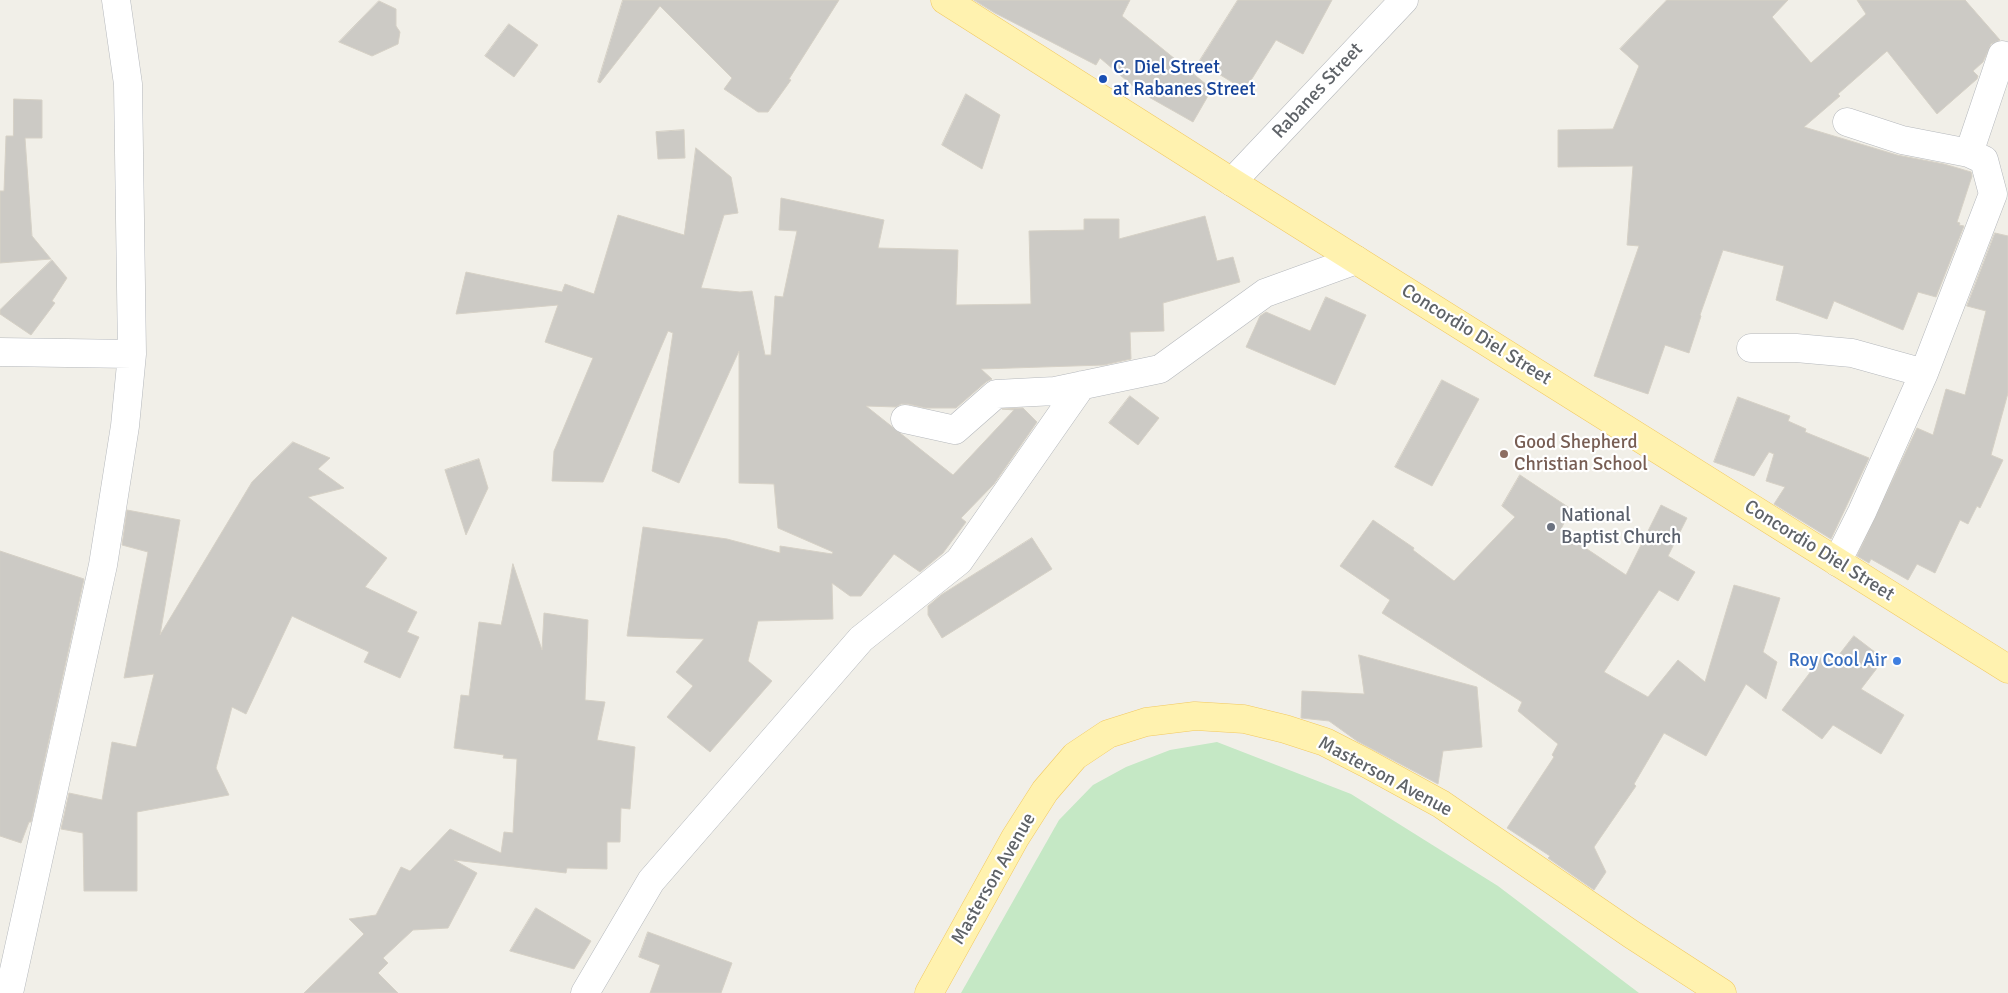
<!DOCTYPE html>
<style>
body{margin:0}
canvas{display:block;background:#f1efe8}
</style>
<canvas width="2008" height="993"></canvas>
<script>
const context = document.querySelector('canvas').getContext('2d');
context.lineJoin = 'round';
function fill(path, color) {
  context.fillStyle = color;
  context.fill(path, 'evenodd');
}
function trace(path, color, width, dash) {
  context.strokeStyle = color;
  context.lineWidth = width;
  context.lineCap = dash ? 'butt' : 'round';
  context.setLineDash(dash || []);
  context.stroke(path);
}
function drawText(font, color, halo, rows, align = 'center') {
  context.font = font + ' Signika,sans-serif';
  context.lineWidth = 4.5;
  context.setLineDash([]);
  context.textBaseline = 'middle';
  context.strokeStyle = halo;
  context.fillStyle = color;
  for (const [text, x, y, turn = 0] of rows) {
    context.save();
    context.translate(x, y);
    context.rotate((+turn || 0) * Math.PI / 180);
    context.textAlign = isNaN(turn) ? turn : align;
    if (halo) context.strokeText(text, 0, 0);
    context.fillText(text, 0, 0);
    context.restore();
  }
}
const green = new Path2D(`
 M 1217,742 L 1351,794 L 1498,886 L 1639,993 L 961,993 L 1059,820 L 1093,785 L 1126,767 L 1170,750 Z`);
const building = new Path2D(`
 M 623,0 L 839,0 L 789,79 L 791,80 L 768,112 L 758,112 L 724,89 L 732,78 L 660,6 L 600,83 L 598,82 Z
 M 974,0 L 1130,0 L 1122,16 L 1212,89 L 1193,122 L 1140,92 L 1100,58 L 1096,65 L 995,13 Z
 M 1238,0 L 1332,0 L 1303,54 L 1276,40 L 1245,90 L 1199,62 Z
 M 1667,0 L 1788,0 L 1772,17 L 1811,63 L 1866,14 L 1857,0 L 1965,0 L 2000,40 L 1991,44 L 1983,62 L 1973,71 L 1978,76 L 1977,79 L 1937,114 L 1887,51 L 1838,94 L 1840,96 L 1804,127 L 1897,155 L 1944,164 L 1971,172 L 1972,176 L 1957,222 L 1960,223 L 1959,225 L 1964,226 L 1936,297 L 1918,292 L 1903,330 L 1834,301 L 1827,319 L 1776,300 L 1784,266 L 1723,250 L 1700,315 L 1701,316 L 1689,353 L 1665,345 L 1648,394 L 1594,376 L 1639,246 L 1627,245 L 1633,166 L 1558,167 L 1558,130 L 1613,129 L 1639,66 L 1620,49 Z
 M 379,1 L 396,9 L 396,26 L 400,32 L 398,44 L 372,56 L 339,42 Z
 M 509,24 L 538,45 L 514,77 L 485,56 Z
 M 966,94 L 1000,115 L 982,169 L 942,145 Z
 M 14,99 L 42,100 L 42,138 L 25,138 L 32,236 L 51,259 L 0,263 L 0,191 L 4,191 L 6,136 L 13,136 Z
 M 684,130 L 685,158 L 658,159 L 656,132 Z
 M 696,148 L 731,177 L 738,213 L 724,215 L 701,288 L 740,292 L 752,291 L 765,355 L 771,355 L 775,296 L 783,297 L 797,231 L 779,230 L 781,198 L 884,220 L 878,248 L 958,250 L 956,305 L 1031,304 L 1029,231 L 1084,230 L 1084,219 L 1119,219 L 1119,239 L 1205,216 L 1217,261 L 1233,257 L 1240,282 L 1163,303 L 1164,331 L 1130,332 L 1131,359 L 1104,365 L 981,369 L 992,379 L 986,382 L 956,408 L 926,408 L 908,404 L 901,404 L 896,407 L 866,406 L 953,475 L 1014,410 L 1002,409 L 1023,408 L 1037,422 L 994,484 L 961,518 L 966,522 L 943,553 L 920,572 L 894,554 L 861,596 L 850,596 L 832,583 L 833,619 L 758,621 L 748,661 L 772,681 L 710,752 L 667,717 L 693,686 L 676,672 L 704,639 L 627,636 L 643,527 L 727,539 L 780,553 L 780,546 L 832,554 L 833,552 L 778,528 L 774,484 L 739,483 L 739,351 L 679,483 L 652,471 L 673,333 L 668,331 L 603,482 L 552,481 L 554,451 L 593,358 L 545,342 L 558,305 L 456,314 L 466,272 L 562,292 L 565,284 L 594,294 L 618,215 L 684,235 Z
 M 1995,233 L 2008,236 L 2008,393 L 1991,455 L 2003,460 L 1980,508 L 1977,506 L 1968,524 L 1960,520 L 1935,573 L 1917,564 L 1908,580 L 1871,559 L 1869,563 L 1857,556 L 1917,428 L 1933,435 L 1946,389 L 1965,395 L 1986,311 L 1967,306 Z
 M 52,260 L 67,278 L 52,301 L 55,303 L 31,335 L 0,314 L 0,310 Z
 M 1326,297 L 1366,315 L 1335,385 L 1246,347 L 1260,316 L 1266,312 L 1310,331 Z
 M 1442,380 L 1479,399 L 1432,486 L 1395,467 Z
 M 1130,396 L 1159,418 L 1138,445 L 1109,423 Z
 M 1738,397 L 1790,416 L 1788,421 L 1806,429 L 1805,432 L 1869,458 L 1831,539 L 1774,504 L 1785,487 L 1766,481 L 1774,454 L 1769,452 L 1754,476 L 1714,462 Z
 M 293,442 L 330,458 L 318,469 L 344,488 L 308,497 L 387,558 L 365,587 L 417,612 L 407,632 L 419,637 L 400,678 L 364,662 L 369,652 L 292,616 L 246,714 L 232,707 L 216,768 L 229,795 L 137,812 L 137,891 L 84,891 L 83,833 L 61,829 L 69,793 L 102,800 L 112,742 L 136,747 L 154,674 L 124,678 L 148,552 L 122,545 L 127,510 L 180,520 L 160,635 L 252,482 Z
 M 479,459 L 488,488 L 466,535 L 445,470 Z
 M 1520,475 L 1571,509 L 1560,531 L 1626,575 L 1661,505 L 1687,518 L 1668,556 L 1695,572 L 1678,601 L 1659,590 L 1604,672 L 1648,697 L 1678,660 L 1705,682 L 1734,585 L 1780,598 L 1763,652 L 1777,662 L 1766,699 L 1746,684 L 1706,756 L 1664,733 L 1634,784 L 1636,786 L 1594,847 L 1606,872 L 1594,890 L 1548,858 L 1550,856 L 1507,828 L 1554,757 L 1552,755 L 1558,744 L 1518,711 L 1522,702 L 1382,613 L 1390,600 L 1340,566 L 1373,520 L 1414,548 L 1413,550 L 1454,581 L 1515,517 L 1502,506 Z
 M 1032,538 L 1052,569 L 942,638 L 928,615 L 928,606 L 941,595 Z
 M 0,551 L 84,579 L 31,822 L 29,822 L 21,843 L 0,836 Z
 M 513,564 L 542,650 L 544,613 L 588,620 L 585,700 L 605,702 L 597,740 L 635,747 L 630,809 L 621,808 L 620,842 L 607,842 L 607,869 L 567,868 L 566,873 L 454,860 L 477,873 L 448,928 L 413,930 L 383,958 L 388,963 L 378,973 L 398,993 L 304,993 L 364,934 L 349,919 L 376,915 L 401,867 L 410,871 L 450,829 L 501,853 L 504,832 L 513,833 L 517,759 L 503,758 L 504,755 L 454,748 L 461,695 L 469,696 L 479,622 L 501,625 Z
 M 1854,636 L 1884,659 L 1861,689 L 1904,715 L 1881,754 L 1833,725 L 1822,739 L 1782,710 L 1823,655 L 1833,662 Z
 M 1359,655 L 1477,687 L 1482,747 L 1443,751 L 1438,784 L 1357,741 L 1329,721 L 1301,718 L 1302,691 L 1364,694 Z
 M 536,908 L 591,941 L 574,969 L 510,951 Z
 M 648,932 L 732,963 L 721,993 L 650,993 L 660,965 L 639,957 Z`);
const minor = new Path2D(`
 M 1969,153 L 2002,55
 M 1232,182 L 1404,0
 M 1751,348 L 1796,348 L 1852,353 L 1924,373
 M 0,352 L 132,354
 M 905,419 L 955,430 L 996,394 L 1055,391 L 1160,369 L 1265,293 L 1356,260
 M 1837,562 L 1862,512 L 1924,373 L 1993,194 L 1984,160 L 1969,153 L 1902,140 L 1847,122
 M 9,993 L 103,565 L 125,426 L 132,354 L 128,84 L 116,0
 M 585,993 L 651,881 L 861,639 L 959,561 L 1082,385`);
const major = new Path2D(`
 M 945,0 L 1232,182 L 2008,669
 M 929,993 L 1015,838 L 1045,791 L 1075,756 L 1108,734 L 1146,722 L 1195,716 L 1244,719 L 1285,729 L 1325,742 L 1366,763 L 1441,804 L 1631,934 L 1722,993`);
const markers = [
 [1103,79,5,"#1a4fb4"],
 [1504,454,5,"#8d6e63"],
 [1551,527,5,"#6b7280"],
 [1897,661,5,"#3f7fe0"]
];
const transitNames = [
 ["C. Diel Street",1113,68],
 ["at Rabanes Street",1113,90]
];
const streetNames = [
 ["Rabanes Street",1318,91,-47],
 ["Concordio Diel Street",1476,335,32],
 ["Concordio Diel Street",1819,551,32],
 ["Masterson Avenue",1385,777,28],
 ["Masterson Avenue",994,879,-60]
];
const educationNames = [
 ["Good Shepherd",1514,443],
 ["Christian School",1514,465]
];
const worshipNames = [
 ["National",1561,516],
 ["Baptist Church",1561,538]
];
const shopNames = [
 ["Roy Cool Air",1887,661]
];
fill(green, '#c5e8c5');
fill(building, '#cccac5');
trace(building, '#d6d1c6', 1);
trace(minor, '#b5b8bc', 29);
trace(major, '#f2c960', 29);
trace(minor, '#fff', 28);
trace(major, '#fff2af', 28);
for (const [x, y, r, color] of markers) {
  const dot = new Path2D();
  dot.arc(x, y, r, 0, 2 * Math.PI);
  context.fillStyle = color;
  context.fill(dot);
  trace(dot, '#fff', 2);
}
drawText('19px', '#164399', '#fff', transitNames, 'left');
drawText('19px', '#5f6368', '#fff', streetNames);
drawText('19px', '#785e54', '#fff', educationNames, 'left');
drawText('19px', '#5b616d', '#fff', worshipNames, 'left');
drawText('19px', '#366cbe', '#fff', shopNames, 'right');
</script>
